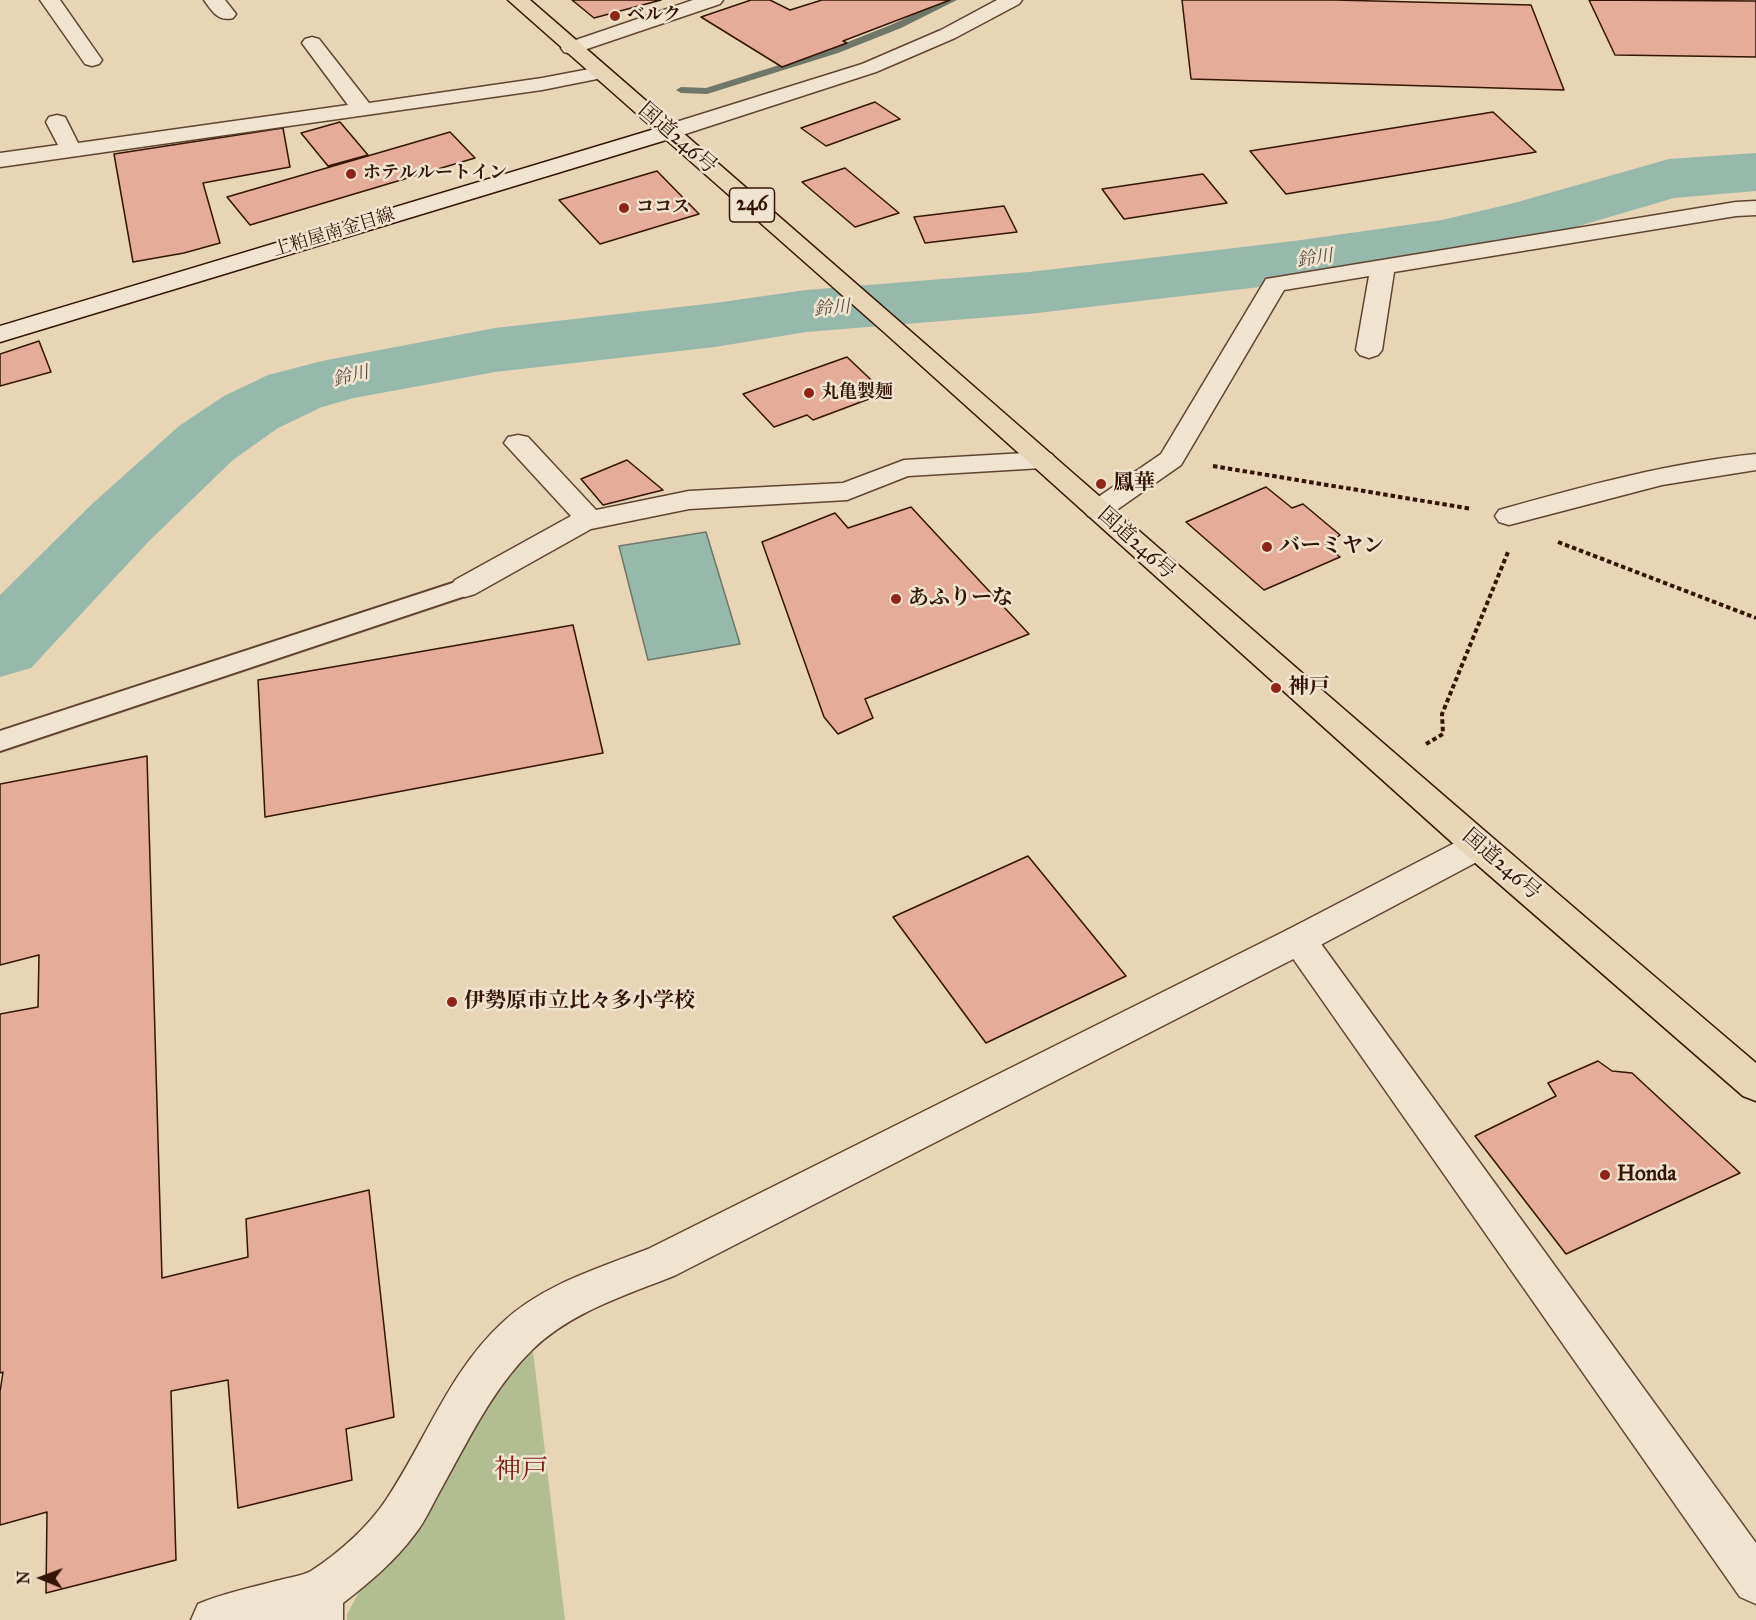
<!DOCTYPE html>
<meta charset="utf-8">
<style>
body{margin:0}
#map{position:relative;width:1756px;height:1620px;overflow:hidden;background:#e8d5b6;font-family:"IM FELL Great Primer",serif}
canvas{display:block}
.north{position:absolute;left:12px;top:1548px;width:60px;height:60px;-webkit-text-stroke:4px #f0e4d0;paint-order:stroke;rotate:271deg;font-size:16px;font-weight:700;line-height:24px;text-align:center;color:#331405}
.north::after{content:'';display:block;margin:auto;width:21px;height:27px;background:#331405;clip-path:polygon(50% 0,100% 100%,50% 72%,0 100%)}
</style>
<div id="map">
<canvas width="1756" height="1620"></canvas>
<div class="north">N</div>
</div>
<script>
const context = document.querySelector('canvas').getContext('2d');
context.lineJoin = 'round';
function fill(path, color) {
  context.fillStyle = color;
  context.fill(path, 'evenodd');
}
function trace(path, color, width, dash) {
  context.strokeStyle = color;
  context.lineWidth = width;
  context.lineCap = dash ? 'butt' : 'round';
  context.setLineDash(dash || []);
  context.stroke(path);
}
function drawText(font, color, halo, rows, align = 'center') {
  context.font = font + ' "IM FELL Great Primer","Noto Serif JP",serif';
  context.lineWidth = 5;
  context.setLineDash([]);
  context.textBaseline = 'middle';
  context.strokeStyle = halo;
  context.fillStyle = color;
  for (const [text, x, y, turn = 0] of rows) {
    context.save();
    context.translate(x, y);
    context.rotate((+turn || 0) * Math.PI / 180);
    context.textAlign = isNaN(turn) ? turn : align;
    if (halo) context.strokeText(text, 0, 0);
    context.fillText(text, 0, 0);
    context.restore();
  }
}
const green = new Path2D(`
 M 533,1351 L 565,1620 L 347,1620 L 347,1614 L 365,1581 L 490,1399 L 511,1372 Z`);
const water = new Path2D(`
 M 706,532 L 740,644 L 648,660 L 619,546 Z`);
const stream = new Path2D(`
 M 944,0 L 957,0 L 901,28 L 838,53 L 707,94 L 681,93 L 676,90 L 681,87 L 706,88 L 830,49 L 893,24 Z`);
const river = new Path2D(`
 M 1756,153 L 1756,191 L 1674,198 L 1555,233 L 1442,260 L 1294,283 L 1029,314 L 806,332 L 715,347 L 495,372 L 354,398 L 322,407 L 278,428 L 233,460 L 149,541 L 31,668 L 0,677 L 0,595 L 91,505 L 179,426 L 224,396 L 268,375 L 322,361 L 495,328 L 715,303 L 806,290 L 1029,272 L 1294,241 L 1442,220 L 1514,203 L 1669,159 Z`);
const building = new Path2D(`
 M 572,0 L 661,0 L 594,18 Z
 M 751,0 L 770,0 L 790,10 L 822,0 L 950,0 L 843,41 L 847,43 L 782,67 L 701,17 Z
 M 1182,0 L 1335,0 L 1531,5 L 1564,90 L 1191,79 Z
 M 1589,0 L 1756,1 L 1756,57 L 1615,55 Z
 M 875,102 L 900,119 L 826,146 L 801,128 Z
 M 1493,112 L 1536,152 L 1286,194 L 1250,151 Z
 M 340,122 L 368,155 L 328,166 L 301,133 Z
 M 283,128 L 290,167 L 203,183 L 220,243 L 184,253 L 133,262 L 114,154 Z
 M 450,132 L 475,158 L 250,225 L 227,197 Z
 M 845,168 L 899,213 L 855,227 L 802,182 Z
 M 657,171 L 699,214 L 600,244 L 559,200 Z
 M 1203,174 L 1227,203 L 1124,219 L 1102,189 Z
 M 1004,206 L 1017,232 L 925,243 L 914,217 Z
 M 39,341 L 51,372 L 0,386 L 0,354 Z
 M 847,357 L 885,393 L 813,420 L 807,415 L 774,427 L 743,394 Z
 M 627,460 L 663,490 L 603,505 L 581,479 Z
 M 1266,487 L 1292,508 L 1303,504 L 1340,535 L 1326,545 L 1340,557 L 1264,590 L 1186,522 Z
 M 911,507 L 1029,634 L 865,699 L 873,718 L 838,734 L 824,717 L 762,542 L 835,513 L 848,528 Z
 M 573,625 L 603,753 L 265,817 L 258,680 Z
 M 147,756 L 162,1278 L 248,1257 L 246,1219 L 369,1190 L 394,1417 L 346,1429 L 352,1480 L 238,1508 L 228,1380 L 171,1391 L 176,1560 L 46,1593 L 47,1512 L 0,1525 L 0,1392 L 3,1372 L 0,1373 L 0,1014 L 38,1007 L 39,955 L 0,965 L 0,784 Z
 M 1028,856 L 1126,976 L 986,1043 L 893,917 Z
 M 1598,1061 L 1612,1071 L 1632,1073 L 1740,1173 L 1566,1254 L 1475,1136 L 1556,1096 L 1548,1083 Z`);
const path = new Path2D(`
 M 1213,466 L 1472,509
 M 1558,542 L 1756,618
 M 1426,744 L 1443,734 L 1442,714 L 1508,552`);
const service = new Path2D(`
 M 465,579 L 474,581 L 478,587 L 474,593 L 0,751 L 0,731 Z`);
const minor = new Path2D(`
 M 40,0 L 60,0 L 102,60 L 99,64 L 92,66 L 85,64 Z
 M 204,0 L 225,0 L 236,14 L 233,18 C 218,22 212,11 204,0 Z
 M 693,0 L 723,0 L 720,4 L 578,52 L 571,54 L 564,52 L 561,48 L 564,44 Z
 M 312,37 L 319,39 L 369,103 L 542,78 L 600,67 L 607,69 L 611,73 L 607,77 L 542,90 L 0,167 L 0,153 L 58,145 L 46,122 L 49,117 L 57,115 L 65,117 L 78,143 L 348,105 L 302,43 L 305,39 Z
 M 1756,201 L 1756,215 L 1736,216 L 1394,272 L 1382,350 L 1378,355 L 1369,358 L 1360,355 L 1356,350 L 1369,276 L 1284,290 L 1181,465 L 1108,516 L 1098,519 L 1088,516 L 1084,510 L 1088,504 L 1161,454 L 1266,279 L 1736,202 Z
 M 518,435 L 528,437 L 596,510 L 689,491 L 843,483 L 904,460 L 1042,452 L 1052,454 L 1056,460 L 1052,466 L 1042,468 L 908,476 L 847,500 L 689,509 L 591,529 L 475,594 L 465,597 L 455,594 L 450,587 L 455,580 L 571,516 L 504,443 L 508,437 Z
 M 1756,454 L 1756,470 L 1662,485 L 1509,525 L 1499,522 L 1495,516 L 1499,510 C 1584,486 1668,463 1756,454 Z
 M 1299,926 L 1311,930 L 1756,1543 L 1756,1604 L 1740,1597 L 1287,950 L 1281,940 L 1287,930 Z`);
const tertiary = new Path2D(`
 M 997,0 L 1022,0 L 1019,4 L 955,38 L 876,72 L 676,137 L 668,139 L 660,137 L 657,132 L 660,127 L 862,64 L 941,30 Z
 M 1478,833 L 1490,837 L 1495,846 L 1490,855 L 1311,950 L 676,1275 C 627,1295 570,1312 532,1350 C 492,1389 467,1443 440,1491 C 432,1505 425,1522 415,1534 C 394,1562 370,1582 343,1603 L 343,1620 L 191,1620 L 198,1604 C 224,1593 253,1587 280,1580 C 290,1577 302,1576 311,1571 C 339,1553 368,1527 386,1500 C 425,1442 450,1370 503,1322 C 542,1285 599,1268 648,1249 L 1287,930 L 1466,837 Z`);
const secondary = new Path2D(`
 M 668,125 L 676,127 L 679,132 L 676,137 L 0,342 L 0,326 Z`);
const trunk = new Path2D(`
 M 508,0 L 530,0 C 939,354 1343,713 1756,1063 L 1756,1101 L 1743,1096 L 1466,855 L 885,333 Z`);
const markers = [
 [615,16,6,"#8f2418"],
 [351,174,6,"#8f2418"],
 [624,208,6,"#8f2418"],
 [809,393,6,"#8f2418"],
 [1101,484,6,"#8f2418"],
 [1267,547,6,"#8f2418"],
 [896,599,6,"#8f2418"],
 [1276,688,6,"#8f2418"],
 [452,1002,6,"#8f2418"],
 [1605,1175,6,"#8f2418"]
];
const farPoinames = [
 ["ベルク",627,16],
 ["ホテルルートイン",363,174],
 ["ココス",636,208],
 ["丸亀製麺",821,393]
];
const farStreetnames = [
 ["上粕屋南金目線",334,233,-17]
];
const farWaternames = [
 ["鈴川",1315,259,-8],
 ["鈴川",832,309,-5],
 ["鈴川",351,377,-13]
];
const shields = [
 [752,205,45]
];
const shieldNames = [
 ["246",752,205]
];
const streetNames = [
 ["国道246号",677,139,41],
 ["国道246号",1136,544,42],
 ["国道246号",1501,865,41]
];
const poiNames = [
 ["鳳華",1113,484],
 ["バーミヤン",1279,547],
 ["あふりーな",908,599],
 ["神戸",1288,688],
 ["伊勢原市立比々多小学校",464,1002],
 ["Honda",1617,1175]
];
const nearNeighbourhoodnames = [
 ["神戸",521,1471]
];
fill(green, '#b2be91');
fill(water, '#97b9ac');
trace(water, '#6f7769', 1.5);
fill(stream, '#6f7769');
fill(river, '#97b9ac');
fill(building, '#e5ac99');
trace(building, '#331405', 1.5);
trace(service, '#604431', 4);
trace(minor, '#604431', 3);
trace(tertiary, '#604431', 3);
trace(secondary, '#331405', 3);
trace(trunk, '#331405', 3);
trace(path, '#331405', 4, [4.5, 3]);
fill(service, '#f0e4d0');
fill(minor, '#f0e4d0');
fill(tertiary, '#f0e4d0');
fill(secondary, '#f0e4d0');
fill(trunk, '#e8d5b6');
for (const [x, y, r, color] of markers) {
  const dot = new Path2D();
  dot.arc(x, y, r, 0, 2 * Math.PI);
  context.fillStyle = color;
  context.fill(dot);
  trace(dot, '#f0e4d0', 2);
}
drawText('bold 18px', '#331405', '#f0e4d0', farPoinames, 'left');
drawText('18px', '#331405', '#f0e4d0', farStreetnames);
drawText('italic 18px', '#564e3f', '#f0e4d0', farWaternames);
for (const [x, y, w] of shields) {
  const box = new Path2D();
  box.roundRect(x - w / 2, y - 17, w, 34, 4.5);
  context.fillStyle = '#f0e4d0';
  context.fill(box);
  trace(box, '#331405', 1.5);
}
drawText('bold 20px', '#331405', null, shieldNames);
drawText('21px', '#331405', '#f0e4d0', streetNames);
drawText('bold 21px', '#331405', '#f0e4d0', poiNames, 'left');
drawText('27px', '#7a1f14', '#f0e4d0', nearNeighbourhoodnames);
</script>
